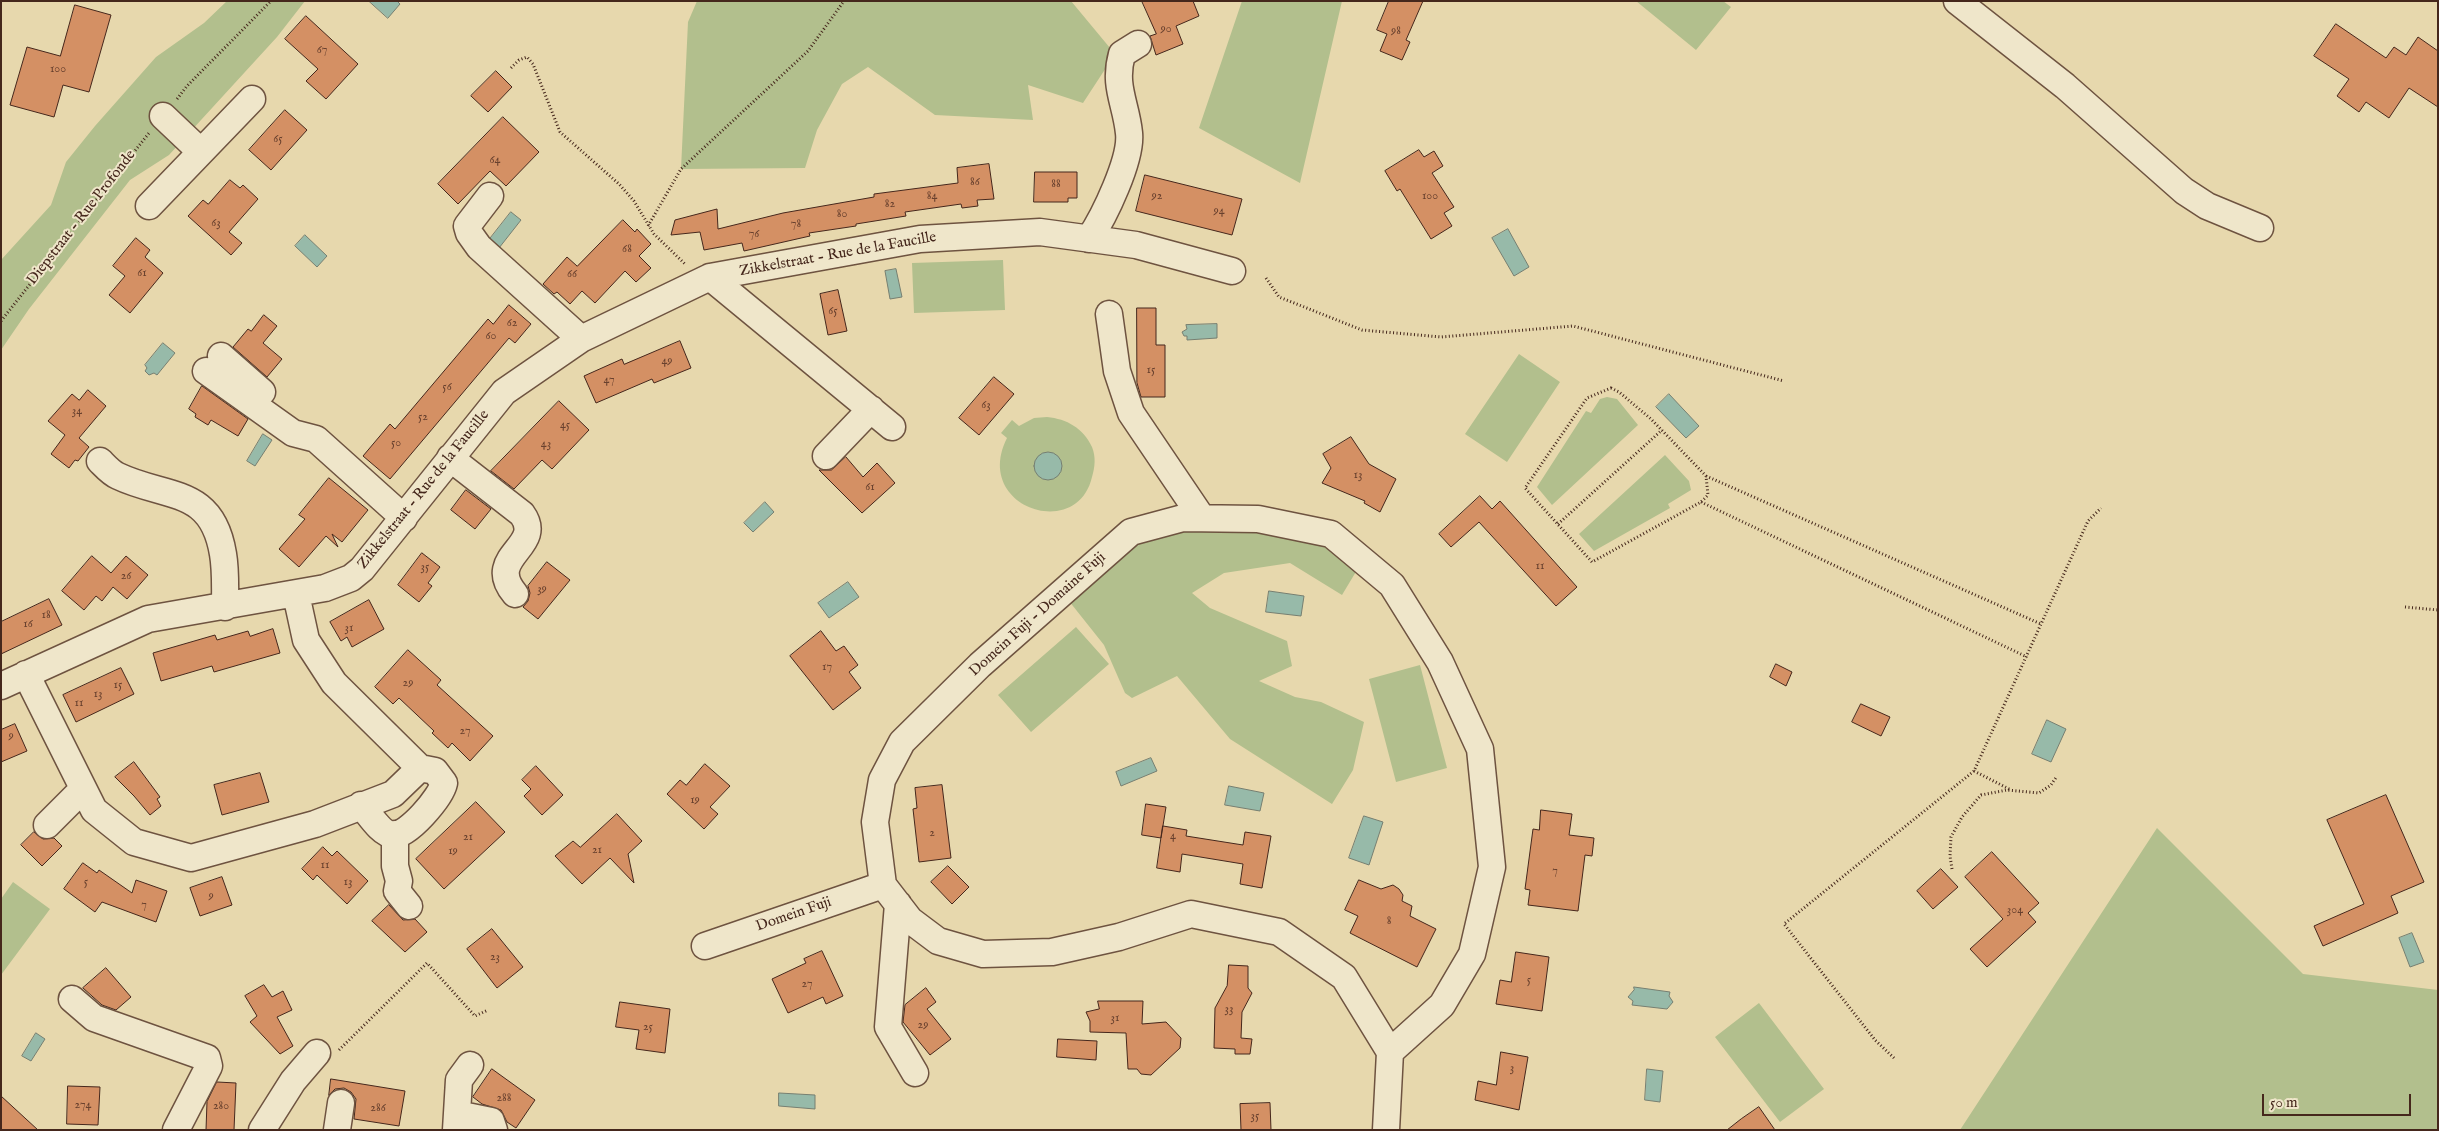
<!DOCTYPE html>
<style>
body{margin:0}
#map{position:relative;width:2439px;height:1131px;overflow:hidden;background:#e7d8ad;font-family:"IM FELL English",serif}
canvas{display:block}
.frame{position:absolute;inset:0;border:2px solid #45271c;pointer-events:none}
.scale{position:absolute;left:2262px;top:1094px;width:149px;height:22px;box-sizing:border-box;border:2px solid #45271c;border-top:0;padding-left:6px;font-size:15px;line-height:18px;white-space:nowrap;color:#45271c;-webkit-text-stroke:4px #efe6ca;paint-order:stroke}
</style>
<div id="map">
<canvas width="2439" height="1131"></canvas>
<div class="frame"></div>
<div class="scale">50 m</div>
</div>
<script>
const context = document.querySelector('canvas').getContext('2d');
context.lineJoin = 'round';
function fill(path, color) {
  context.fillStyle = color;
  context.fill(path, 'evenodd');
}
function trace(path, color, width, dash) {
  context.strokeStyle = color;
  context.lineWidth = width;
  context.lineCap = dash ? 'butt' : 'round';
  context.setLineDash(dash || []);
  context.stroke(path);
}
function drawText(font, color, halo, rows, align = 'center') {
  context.font = font + ' "IM FELL English",serif';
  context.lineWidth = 4;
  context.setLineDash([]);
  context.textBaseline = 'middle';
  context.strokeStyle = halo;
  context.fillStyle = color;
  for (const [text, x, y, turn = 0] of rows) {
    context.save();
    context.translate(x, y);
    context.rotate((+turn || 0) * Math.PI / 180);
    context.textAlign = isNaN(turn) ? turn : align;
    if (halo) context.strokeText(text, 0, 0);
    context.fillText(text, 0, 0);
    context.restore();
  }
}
const green = new Path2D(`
 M 227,1 L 305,1 L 277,37 L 169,155 L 130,180 L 29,309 L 1,350 L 1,260 L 51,205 L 66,162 L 95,126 L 156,57 L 204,23 Z
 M 697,1 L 1071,1 L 1115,54 L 1083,103 L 1028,85 L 1033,120 L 935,115 L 868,67 L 842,84 L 817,130 L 805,168 L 681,169 L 688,22 Z
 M 1242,1 L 1342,1 L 1300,183 L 1199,128 Z
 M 1636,1 L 1723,1 L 1731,7 L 1696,50 Z
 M 1003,260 L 1005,310 L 914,313 L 912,263 Z
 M 1519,354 L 1560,382 L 1507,462 L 1465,434 Z
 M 1607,397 L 1617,399 L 1638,425 L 1552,505 L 1537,487 L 1586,411 L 1591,413 L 1600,399 Z
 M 1047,417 C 1067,419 1083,428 1092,447 C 1096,457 1095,467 1092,477 C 1077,542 972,507 1007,438 L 1001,433 L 1012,420 L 1019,426 L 1034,418 Z
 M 1665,455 L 1689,481 L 1691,490 L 1668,504 L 1670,508 L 1594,551 L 1579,534 Z
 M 1192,523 L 1282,535 L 1337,549 L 1357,570 L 1342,595 L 1290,563 L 1224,573 L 1192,593 L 1210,608 L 1287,641 L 1292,666 L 1259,681 L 1295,697 L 1321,702 L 1364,722 L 1353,770 L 1332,804 L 1230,739 L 1177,676 L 1132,698 L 1125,693 L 1104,645 L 1069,601 L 1135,537 Z
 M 1076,627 L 1109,664 L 1031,732 L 998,695 Z
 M 1420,665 L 1447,768 L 1396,782 L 1369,679 Z
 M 2157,828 L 2303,974 L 2438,990 L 2438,1130 L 1960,1130 Z
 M 13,882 L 50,909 L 1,975 L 1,899 Z
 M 1759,1003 L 1824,1089 L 1780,1122 L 1715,1037 Z`);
const water = new Path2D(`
 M 369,1 L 397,1 L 400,4 L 388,18 Z
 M 511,212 L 521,220 L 499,248 L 489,240 Z
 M 1508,229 L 1529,267 L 1514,276 L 1492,238 Z
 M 305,235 L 327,256 L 317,267 L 295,246 Z
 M 896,269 L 902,297 L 890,299 L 885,271 Z
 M 1217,324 L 1217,338 L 1187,340 L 1187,336 L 1184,336 L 1182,332 L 1187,329 L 1186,325 Z
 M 163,343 L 175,353 L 157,375 L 154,373 L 149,375 L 145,371 L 147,368 L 145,365 Z
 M 1669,394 L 1699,426 L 1686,438 L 1656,407 Z
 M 263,434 L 272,440 L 255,466 L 247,461 Z
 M1034 466a14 14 0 1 1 28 0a14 14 0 1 1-28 0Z
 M 765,502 L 774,512 L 753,532 L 744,523 Z
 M 848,582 L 859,597 L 829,618 L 818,603 Z
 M 1269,591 L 1304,596 L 1301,616 L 1266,612 Z
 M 2047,720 L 2066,729 L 2051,762 L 2032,754 Z
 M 1151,758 L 1157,771 L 1121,786 L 1116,772 Z
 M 1229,786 L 1264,793 L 1260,811 L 1225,805 Z
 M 1364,816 L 1383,822 L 1369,865 L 1349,858 Z
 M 2412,933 L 2424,962 L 2410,967 L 2399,938 Z
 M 1634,987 L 1670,992 L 1669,996 L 1673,1002 L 1667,1009 L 1632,1005 L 1633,1001 L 1628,997 L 1634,990 Z
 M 36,1033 L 45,1039 L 31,1061 L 22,1056 Z
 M 1647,1069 L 1663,1071 L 1660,1102 L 1645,1100 Z
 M 779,1093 L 815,1095 L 815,1109 L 779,1106 Z`);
const building = new Path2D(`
 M 1142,1 L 1193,1 L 1199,16 L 1176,26 L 1183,44 L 1156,55 L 1150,36 L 1156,34 Z
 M 1389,1 L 1423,1 L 1406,40 L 1410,42 L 1402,60 L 1380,51 L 1387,34 L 1377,30 Z
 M 75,5 L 111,15 L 89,92 L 63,85 L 54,117 L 10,105 L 27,47 L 60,56 Z
 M 306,16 L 358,64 L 326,99 L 306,81 L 318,69 L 285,39 Z
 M 2336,24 L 2386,58 L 2394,47 L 2406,55 L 2418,37 L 2438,51 L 2438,107 L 2409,88 L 2389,118 L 2366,102 L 2359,112 L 2337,96 L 2349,79 L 2314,56 Z
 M 496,71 L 512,87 L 488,112 L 471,96 Z
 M 285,110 L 307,130 L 271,170 L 249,150 Z
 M 503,117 L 539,152 L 506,186 L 490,171 L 458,204 L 438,184 Z
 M 1419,150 L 1424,157 L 1434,151 L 1443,166 L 1432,173 L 1454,207 L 1444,213 L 1452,226 L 1431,239 L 1400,189 L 1397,191 L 1385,171 Z
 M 989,164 L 994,199 L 977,200 L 978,206 L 962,208 L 961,204 L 905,212 L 906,216 L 856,224 L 856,226 L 809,233 L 810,236 L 744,251 L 742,243 L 704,250 L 700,232 L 671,235 L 675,220 L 717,209 L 718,229 L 783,213 L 874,197 L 874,194 L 958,183 L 957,168 Z
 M 1035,172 L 1077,172 L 1077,198 L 1068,198 L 1068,202 L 1034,202 Z
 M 1145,175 L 1242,199 L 1232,235 L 1136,211 Z
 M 230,180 L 240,188 L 243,185 L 258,199 L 229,232 L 242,243 L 231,255 L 188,216 L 203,200 L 208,204 Z
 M 623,220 L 635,232 L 637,229 L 651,244 L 639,256 L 651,268 L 636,282 L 625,271 L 595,303 L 582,291 L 570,304 L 557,292 L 554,294 L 543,284 L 567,257 L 577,266 Z
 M 136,238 L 150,250 L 145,257 L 163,273 L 130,313 L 109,295 L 125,276 L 113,266 Z
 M 838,290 L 847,331 L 828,335 L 820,294 Z
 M 509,305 L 531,324 L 515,343 L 509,338 L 390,479 L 363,456 L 390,424 L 395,429 L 488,319 L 493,324 Z
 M 1137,308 L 1156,308 L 1156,345 L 1165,345 L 1165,397 L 1141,397 L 1137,383 Z
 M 264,315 L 277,326 L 263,343 L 282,359 L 267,377 L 233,347 L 248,329 L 251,331 Z
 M 680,341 L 691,368 L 654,383 L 652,379 L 596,403 L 584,376 L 622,359 L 624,364 Z
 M 994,377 L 1014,394 L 979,435 L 959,418 Z
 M 202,386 L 248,419 L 238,436 L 211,420 L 208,425 L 195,417 L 196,414 L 189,409 Z
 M 88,390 L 106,406 L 79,438 L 89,447 L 78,461 L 75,460 L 69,468 L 51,454 L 65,435 L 48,421 L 72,394 L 79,400 Z
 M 559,401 L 589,430 L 552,469 L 542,460 L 514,489 L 491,471 Z
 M 1351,437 L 1369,464 L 1396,479 L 1380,512 L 1364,503 L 1365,501 L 1322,483 L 1331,468 L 1323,454 Z
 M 846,457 L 863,477 L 877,463 L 895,483 L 862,513 L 819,470 L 831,470 Z
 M 329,478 L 368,510 L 342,542 L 332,534 L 338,547 L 326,536 L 299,567 L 279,549 L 305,519 L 299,515 Z
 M 466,490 L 491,509 L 475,529 L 451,510 Z
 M 1480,496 L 1492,509 L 1500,501 L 1577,587 L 1556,606 L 1479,522 L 1451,547 L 1439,534 Z
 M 422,553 L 440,567 L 428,583 L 432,586 L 419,602 L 398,585 Z
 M 92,556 L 111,573 L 126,556 L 148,575 L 127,599 L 113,587 L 102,601 L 96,596 L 84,610 L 62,591 Z
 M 547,562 L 570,580 L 538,619 L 523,607 L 528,601 L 530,593 L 528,586 Z
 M 49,599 L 62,625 L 1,654 L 1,622 Z
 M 369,600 L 384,629 L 352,647 L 347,637 L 341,641 L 330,622 Z
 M 273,629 L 280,653 L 214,672 L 212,666 L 161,681 L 153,653 L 215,635 L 217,640 L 248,631 L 250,636 Z
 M 821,631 L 836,651 L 844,646 L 858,665 L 849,672 L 861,688 L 833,710 L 790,656 Z
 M 408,650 L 441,680 L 437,685 L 493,736 L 470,761 L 452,743 L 448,748 L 432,733 L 434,731 L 399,698 L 393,704 L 375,687 Z
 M 1776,664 L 1792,672 L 1786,686 L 1770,677 Z
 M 121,668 L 134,694 L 76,722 L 63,695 Z
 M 1861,704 L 1890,717 L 1881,736 L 1852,722 Z
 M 15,724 L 27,751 L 1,762 L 1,730 Z
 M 134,762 L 160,797 L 157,799 L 161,806 L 150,815 L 134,796 L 115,777 Z
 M 705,764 L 730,786 L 710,807 L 718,814 L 704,829 L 667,794 L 680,780 L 686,785 Z
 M 536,766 L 563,795 L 542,815 L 524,796 L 531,789 L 522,780 Z
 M 260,773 L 269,802 L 222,815 L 214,785 Z
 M 942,785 L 951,858 L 919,862 L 913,809 L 917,808 L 915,788 Z
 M 2386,795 L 2424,882 L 2391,896 L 2398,913 L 2323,946 L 2314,926 L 2364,904 L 2327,820 Z
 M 476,802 L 505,832 L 444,889 L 416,859 Z
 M 1146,804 L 1166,807 L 1161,838 L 1142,835 Z
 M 1541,810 L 1572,814 L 1569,835 L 1594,838 L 1592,856 L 1585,855 L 1578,911 L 1528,905 L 1530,890 L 1525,889 L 1533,829 L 1539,830 Z
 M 617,814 L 642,841 L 628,854 L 634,883 L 610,858 L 582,884 L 555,856 L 573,841 L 580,847 Z
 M 1163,826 L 1187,830 L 1186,836 L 1243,845 L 1245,832 L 1271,836 L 1262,888 L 1240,884 L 1243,864 L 1182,854 L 1180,872 L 1157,868 Z
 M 34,832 L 43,839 L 54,838 L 62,846 L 42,866 L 21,845 Z
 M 323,847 L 332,856 L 337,851 L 368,881 L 347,904 L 317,875 L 313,880 L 302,869 Z
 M 1992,852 L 2039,903 L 2028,913 L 2036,922 L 1987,967 L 1970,949 L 2003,919 L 1965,877 Z
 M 83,863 L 97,873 L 99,870 L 132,893 L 136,880 L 167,891 L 156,922 L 102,902 L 95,912 L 64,889 Z
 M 948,866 L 969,887 L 952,904 L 931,882 Z
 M 1941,869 L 1958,887 L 1933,909 L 1917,891 Z
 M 222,877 L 232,905 L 200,916 L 190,888 Z
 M 1359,880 L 1381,889 L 1393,885 L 1399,889 L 1403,895 L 1402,901 L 1412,906 L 1410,916 L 1436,929 L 1417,967 L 1350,933 L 1358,916 L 1345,910 Z
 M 389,905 L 403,920 L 415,919 L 427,932 L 405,952 L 372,921 Z
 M 492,929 L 523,967 L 497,988 L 467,949 Z
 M 822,951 L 843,996 L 826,1004 L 823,997 L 788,1013 L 772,979 L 806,963 L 804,959 Z
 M 1516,952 L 1549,957 L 1542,1011 L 1496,1004 L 1500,980 L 1511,982 Z
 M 1229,965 L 1248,966 L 1248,988 L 1252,993 L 1242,1012 L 1241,1038 L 1252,1039 L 1250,1054 L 1235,1054 L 1235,1049 L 1214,1048 L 1215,1008 L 1227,986 Z
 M 106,968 L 131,997 L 116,1010 L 102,1005 L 83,988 Z
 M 264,985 L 272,997 L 283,991 L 292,1010 L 277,1017 L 293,1046 L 280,1054 L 250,1022 L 257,1016 L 245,996 Z
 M 926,988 L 936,1002 L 927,1009 L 951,1039 L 930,1055 L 903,1022 L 905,1005 Z
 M 1098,1001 L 1143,1001 L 1142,1024 L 1166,1022 L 1181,1038 L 1180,1048 L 1151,1075 L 1141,1074 L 1137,1069 L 1128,1069 L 1126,1033 L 1090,1032 L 1090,1021 L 1086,1012 L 1099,1009 Z
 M 620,1002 L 670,1009 L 665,1053 L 636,1049 L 639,1030 L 616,1027 Z
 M 1058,1039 L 1097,1041 L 1096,1060 L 1057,1057 Z
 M 1501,1052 L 1528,1057 L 1519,1110 L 1475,1100 L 1478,1081 L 1496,1085 Z
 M 492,1069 L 535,1100 L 516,1128 L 507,1122 L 501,1110 L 482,1104 L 473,1097 Z
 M 331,1079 L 405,1091 L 399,1126 L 354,1119 L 356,1099 L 351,1092 L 344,1088 L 335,1089 L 329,1095 Z
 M 217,1082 L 236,1083 L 234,1130 L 206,1130 L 207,1102 Z
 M 68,1086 L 100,1087 L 98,1125 L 67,1124 Z
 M 1,1096 L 38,1130 L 1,1130 Z
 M 1270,1103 L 1271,1130 L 1241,1130 L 1240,1104 Z
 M 1759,1107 L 1775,1130 L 1727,1130 L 1741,1119 Z`);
const path = new Path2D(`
 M 511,68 L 519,60 L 527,57 L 533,64 L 560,132 L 619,184 L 634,201 L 654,234 L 686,265
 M 177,99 L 187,86 L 271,1
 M 648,226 L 681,169 L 808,51 L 844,1
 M 1266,278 L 1279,297 L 1362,330 L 1441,337 L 1573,326 L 1784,381
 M 1,321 L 149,133
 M 1611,388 L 1619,392 L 1651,419 L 1706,476 L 1708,495 L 1701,502 L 1592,562 L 1525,488 L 1587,398 Z
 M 1706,476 L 2041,624
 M 1701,502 L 2027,657
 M 1558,524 L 1662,430
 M 2405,607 L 2438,610
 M 1974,771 L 2011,790
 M 1952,869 L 1950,856 L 1951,837 L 1962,817 L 1981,795 L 2007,790 L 2039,793 L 2051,785 L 2057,776
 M 339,1050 L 427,963 L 475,1016 L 488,1010
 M 1894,1058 L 1875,1040 L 1784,924 L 1974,771 L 2088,521 L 2101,508`);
const minor = new Path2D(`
 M 1957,1 L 2065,86 L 2184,191 L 2207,206 L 2260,228
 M 163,116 L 200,151
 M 490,196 L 467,226 L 469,233 L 479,247 L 581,339
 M 149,206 L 252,99
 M 1089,239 C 1104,217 1132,159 1129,133 C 1126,103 1113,86 1122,54 L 1138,44
 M 710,277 L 892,427
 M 1109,314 L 1117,371 L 1131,413 L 1202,518
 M 221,356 L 262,392
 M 206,371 L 293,433 L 316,439 L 404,518
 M 826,456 L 871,409
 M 450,458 L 522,514 C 546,547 483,556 515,594
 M 100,461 C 105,466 111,473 118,476 C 166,499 212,486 223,554 C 226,571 225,590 225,607
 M 296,594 L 306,640 L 334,683 L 420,768
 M 26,674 L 94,810 L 134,842 L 191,858 L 315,824 L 393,794 L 420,768 L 435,771 L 444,783 C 441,797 408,836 393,835 C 381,834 369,814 361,805
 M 1,686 L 148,619 L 325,588 L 351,578 L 362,569 L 504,392 L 581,339 L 710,277 L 920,239 L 1040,232 L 1136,245 L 1232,271
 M 47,825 L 83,789
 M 395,834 L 395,866 L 399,881 L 397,891 L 409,906
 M 898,904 L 888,1027 L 915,1073
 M 705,946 L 883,885
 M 72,999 L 94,1018 L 207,1058 L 209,1066 L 176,1130
 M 457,1114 L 491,1121 L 494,1130
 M 262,1130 L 293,1081 L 317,1053
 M 337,1130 L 341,1103
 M 456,1130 L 459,1080 L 470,1065
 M 1386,1130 L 1390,1052 L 1344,977 L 1279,932 L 1191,914 L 1119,937 L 1052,952 L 983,954 L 938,941 L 910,920 L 883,885 L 875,822 L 882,780 L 902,742 L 980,665 L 1131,532 L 1183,518 L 1258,519 L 1331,534 L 1392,585 L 1440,662 L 1480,749 L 1492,867 L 1472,954 L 1442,1005 L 1390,1052`);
const numberNames = [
 ["90",1166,30],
 ["98",1396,32],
 ["67",322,51],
 ["100",58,70],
 ["65",278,140],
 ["64",495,161],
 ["86",975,183],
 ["88",1056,185],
 ["84",932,197],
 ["92",1157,197],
 ["100",1430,197],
 ["82",890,205],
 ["94",1219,212],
 ["80",842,215],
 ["63",216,224],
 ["78",796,225],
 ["76",754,235],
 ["68",627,250],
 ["61",142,274],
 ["66",572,275],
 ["65",833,312],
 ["62",512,324],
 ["60",491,337],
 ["49",667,362],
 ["15",1151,371],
 ["47",609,381],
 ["56",447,388],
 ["63",986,406],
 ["34",77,412],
 ["52",423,418],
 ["45",565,426],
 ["50",396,444],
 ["43",546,445],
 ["13",1358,476],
 ["61",870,488],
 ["11",1540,567],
 ["35",425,568],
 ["26",126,577],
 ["39",542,590],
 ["18",46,616],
 ["16",28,625],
 ["31",349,629],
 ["17",827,668],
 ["29",408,684],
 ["15",118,686],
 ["13",98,695],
 ["11",79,704],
 ["27",465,732],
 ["9",11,737],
 ["19",695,801],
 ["2",932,834],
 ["4",1173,837],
 ["21",468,838],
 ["21",597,851],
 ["19",453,852],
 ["11",325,866],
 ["7",1555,872],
 ["5",86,883],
 ["13",348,883],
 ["9",211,897],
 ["7",144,906],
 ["304",2015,911],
 ["8",1389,922],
 ["23",495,958],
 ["5",1529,981],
 ["27",807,985],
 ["33",1229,1010],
 ["31",1115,1019],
 ["29",923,1026],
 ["25",648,1028],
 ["3",1512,1069],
 ["288",504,1099],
 ["274",83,1106],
 ["280",221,1107],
 ["286",378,1109],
 ["35",1255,1117]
];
const streetNames = [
 ["Diepstraat - Rue Profonde",82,218,-52],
 ["Zikkelstraat - Rue de la Faucille",838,255,-10],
 ["Zikkelstraat - Rue de la Faucille",424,490,-51],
 ["Domein Fuji - Domaine Fuji",1038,615,-42],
 ["Domein Fuji",794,915,-19]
];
fill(green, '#b2bf8d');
fill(water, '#97baa9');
trace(water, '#767f71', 1);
fill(building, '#d49064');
trace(building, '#45271c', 1);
trace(minor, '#6e5340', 29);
trace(path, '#45271c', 3, [1, 2.5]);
trace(minor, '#efe6ca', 26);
drawText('12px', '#69412e', null, numberNames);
drawText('15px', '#45271c', '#efe6ca', streetNames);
</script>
